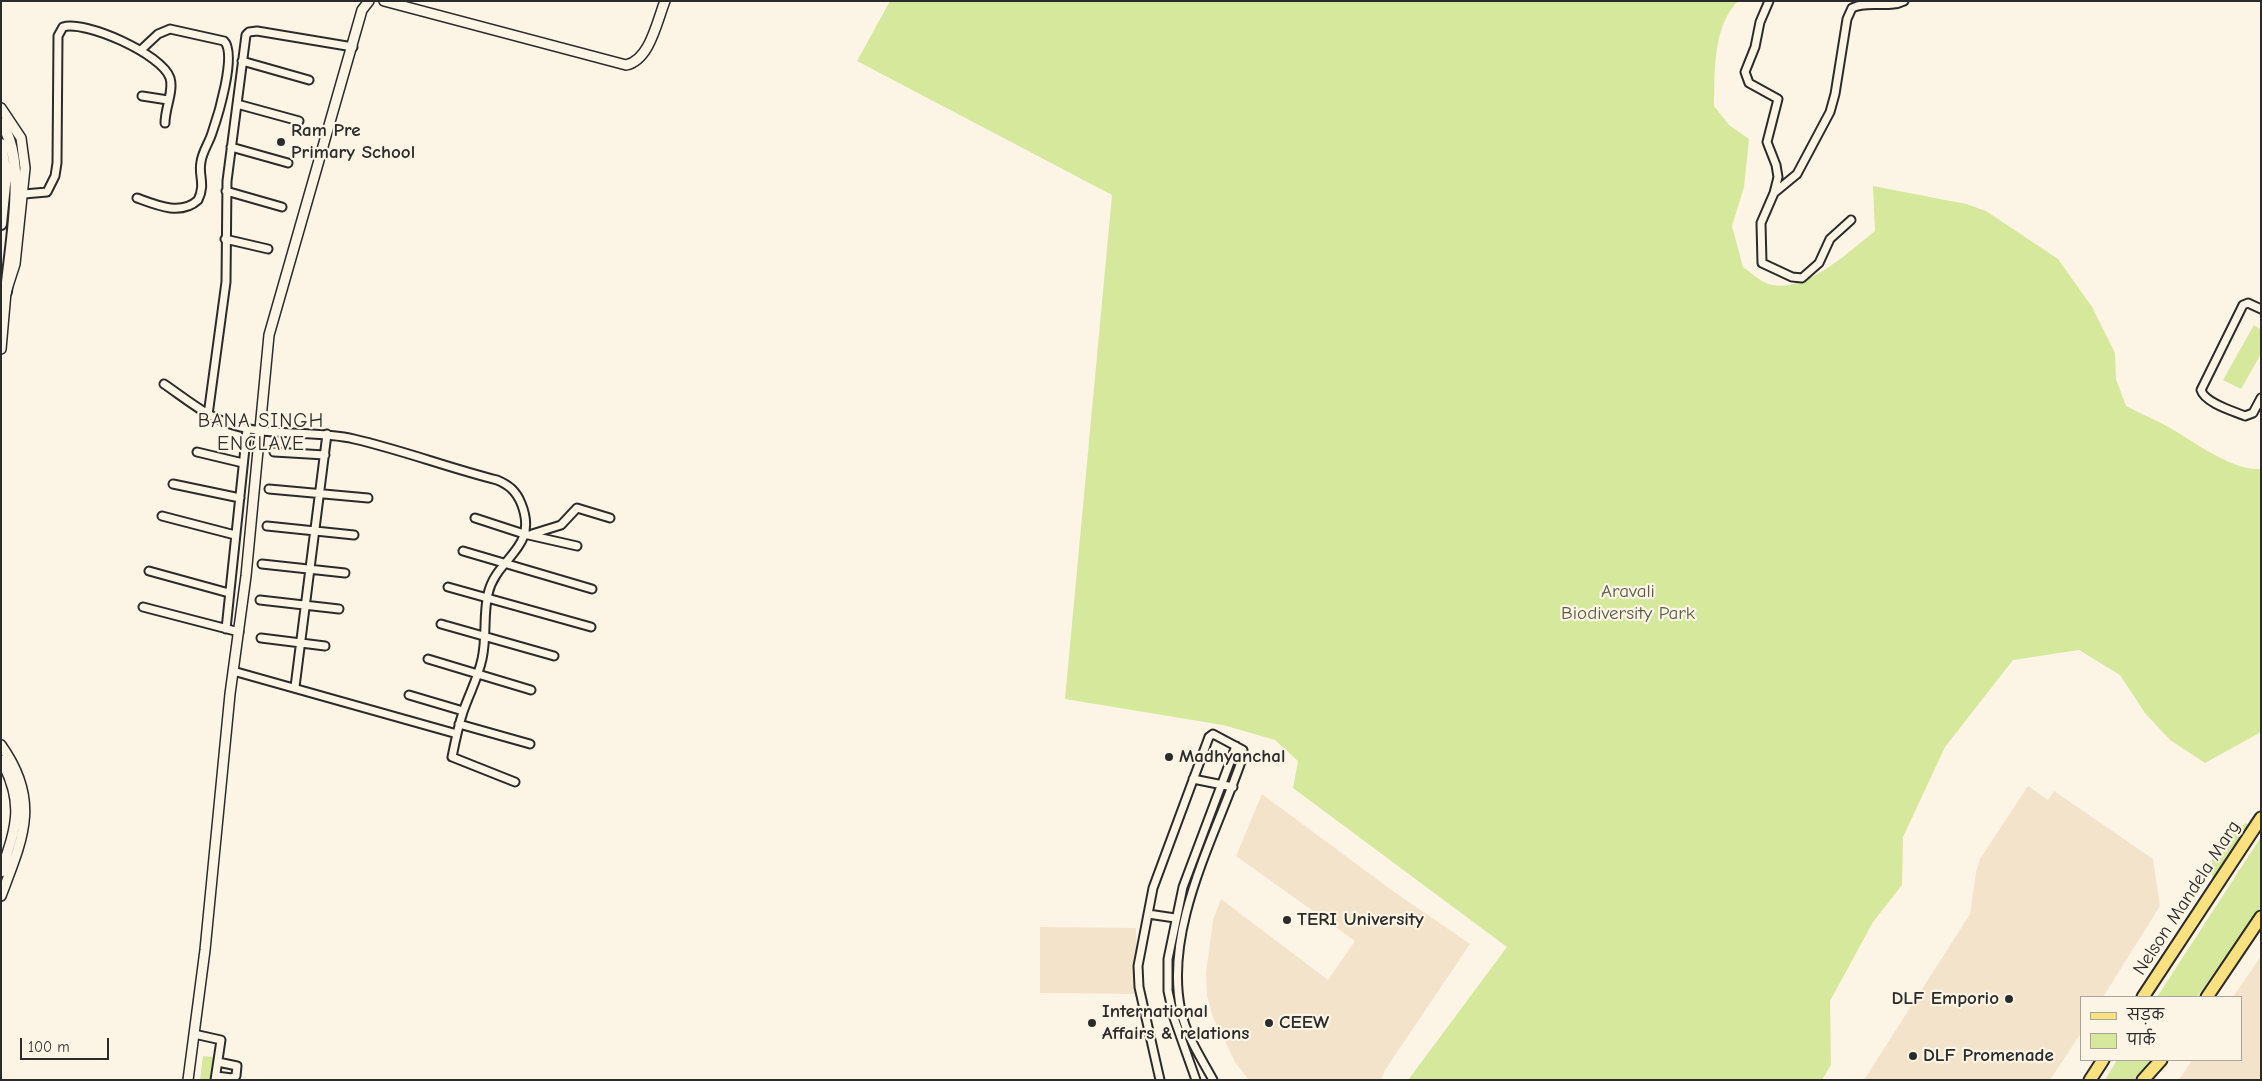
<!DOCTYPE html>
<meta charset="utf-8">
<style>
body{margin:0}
#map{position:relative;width:2262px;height:1081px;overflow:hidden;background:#fcf5e5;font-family:"Comic Neue","Playpen Sans Deva",sans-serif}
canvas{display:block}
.frame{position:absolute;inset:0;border:2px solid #2b2b2b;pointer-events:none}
.legend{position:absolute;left:2080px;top:996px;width:162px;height:65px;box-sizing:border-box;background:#fcf5e5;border:1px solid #a8a49b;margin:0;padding:6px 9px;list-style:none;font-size:15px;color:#2b2b2b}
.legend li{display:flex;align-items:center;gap:10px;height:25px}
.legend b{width:25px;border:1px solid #a8a49b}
.scale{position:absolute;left:20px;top:1038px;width:89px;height:22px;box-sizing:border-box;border:2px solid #2b2b2b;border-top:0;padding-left:6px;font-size:15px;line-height:18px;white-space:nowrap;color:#2b2b2b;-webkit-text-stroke:4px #fcf5e5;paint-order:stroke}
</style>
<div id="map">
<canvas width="2262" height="1081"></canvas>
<div class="frame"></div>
<ul class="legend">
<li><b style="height:6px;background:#fae180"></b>सड़क</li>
<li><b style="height:14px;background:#d5e89c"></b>पार्क</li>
</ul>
<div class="scale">100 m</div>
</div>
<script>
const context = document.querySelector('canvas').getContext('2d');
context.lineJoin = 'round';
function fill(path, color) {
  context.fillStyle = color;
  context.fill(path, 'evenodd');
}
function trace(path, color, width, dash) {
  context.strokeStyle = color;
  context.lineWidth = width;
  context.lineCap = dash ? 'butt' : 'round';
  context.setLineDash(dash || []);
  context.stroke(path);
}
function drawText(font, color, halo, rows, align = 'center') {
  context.font = font + ' "Comic Neue",sans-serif';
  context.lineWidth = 4.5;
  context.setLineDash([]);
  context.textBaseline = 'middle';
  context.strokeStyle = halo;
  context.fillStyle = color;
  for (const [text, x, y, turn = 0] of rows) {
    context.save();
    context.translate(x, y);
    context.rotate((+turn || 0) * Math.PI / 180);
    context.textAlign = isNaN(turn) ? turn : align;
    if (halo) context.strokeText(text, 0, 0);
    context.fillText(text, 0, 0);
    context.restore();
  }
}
const built = new Path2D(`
 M 2028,786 L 2048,800 L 2054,791 L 2153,859 L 2160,906 L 2103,997 L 2081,997 L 2081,1033 L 2050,1080 L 1864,1080 L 1970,914 L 1976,872 L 1980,859 Z
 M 1262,794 L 1390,889 L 1470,944 L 1385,1070 L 1381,1080 L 1249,1080 L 1235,1062 L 1213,1017 L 1207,996 L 1206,973 L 1213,920 L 1221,899 L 1328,980 L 1355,941 L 1236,856 Z
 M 1040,927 L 1136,928 L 1137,994 L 1040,993 Z
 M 2261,956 L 2261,1080 L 2179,1080 L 2192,1060 L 2241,1060 L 2241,997 L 2233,997 Z`);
const green = new Path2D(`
 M 890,1 L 1738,1 C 1712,28 1715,72 1714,106 L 1729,125 L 1749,139 L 1744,187 L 1732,226 L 1743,267 C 1750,272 1760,281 1768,284 C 1805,295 1849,251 1875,231 L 1873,186 L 1966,204 L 1986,211 L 2058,259 L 2092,307 L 2115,353 L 2116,379 L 2126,406 C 2137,412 2149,417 2161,423 C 2189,437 2229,471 2261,469 L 2261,732 L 2205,763 L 2170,740 L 2145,713 L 2120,675 L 2079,650 L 2013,660 L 1945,747 L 1903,837 L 1902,885 L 1873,922 L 1830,1001 L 1831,1065 L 1822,1080 L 1408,1080 L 1507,947 L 1293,788 L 1298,761 L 1275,740 L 1223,725 L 1065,699 L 1112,195 L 857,61 Z
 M 2254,325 L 2261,330 L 2261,354 L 2241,389 L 2223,380 Z
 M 2246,823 L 2251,826 L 2212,885 L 2212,846 Z
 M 2261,837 L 2261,908 L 2197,997 L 2157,997 Z
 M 203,1056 L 216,1057 L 213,1080 L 200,1080 Z
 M 2117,1060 L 2152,1060 L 2138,1080 L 2105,1080 Z`);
const minor = new Path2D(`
 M 1769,1 L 1760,22 L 1755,47 L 1745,72 L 1749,83 L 1778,99 L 1767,142 L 1776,165 L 1778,177 L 1774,193 L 1761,223 L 1762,263 L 1792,277 L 1802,278 L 1819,263 L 1830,239 L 1851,220
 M 242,61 L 309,80
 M 142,96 L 168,100
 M 237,104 L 299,121
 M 231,147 L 288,163
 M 226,191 L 282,207
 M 1774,193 L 1797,174 L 1830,112 L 1835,94 L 1847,19 L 1852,8 C 1867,0 1888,9 1904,1
 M 24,194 L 47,192 L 55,176 L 57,163 L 58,36 L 63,27 C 85,20 162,54 170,78 C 174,91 165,108 165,123
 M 137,198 C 156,205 181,216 198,200 C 206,184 198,175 201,162 C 202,152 209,143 212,133 C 218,116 237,54 224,41 L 170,29 L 158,34 L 142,49
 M 225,239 L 268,249
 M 2261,309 L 2248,303 L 2243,305 L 2201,390 C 2205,403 2233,411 2245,416 L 2253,413 L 2261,398
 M 164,384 C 186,399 207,417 233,425 C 271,437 314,430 354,439 C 402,450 449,468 497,480 C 509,485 516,491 521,503 C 540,549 496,557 488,594 C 483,615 487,637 482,659 C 478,678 469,694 463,712 C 458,727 455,742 452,757 L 515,782
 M 208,415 L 226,282 L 227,181 L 246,35 L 249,32 L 257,31 L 353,47
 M 197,452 L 243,463
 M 274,452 L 325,455
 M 173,484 L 240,498
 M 269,489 L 368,498
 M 162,516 L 235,535
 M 475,518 L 524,534 L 577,546
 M 267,526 L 354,535
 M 532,534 L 561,525 L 577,508 L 610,518
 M 463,551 L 592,589
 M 262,564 L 345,573
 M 149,571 L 229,593
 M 448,587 L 591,627
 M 260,600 L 339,609
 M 143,607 L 239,632
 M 441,624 L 554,656
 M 226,629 L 247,429
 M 261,638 L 325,646
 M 428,659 L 531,690
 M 233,671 L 457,734
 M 295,687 L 327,434
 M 409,695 L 463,711
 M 459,724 L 530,744
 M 1193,779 L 1233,787
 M 1148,914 L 1175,918
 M 194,1034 L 221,1040 L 215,1080
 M 216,1076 L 232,1078 L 236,1076 L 237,1066 L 218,1062
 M 1160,1080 L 1139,987 L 1138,966 L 1153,888 L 1209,737 L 1213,734 L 1243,750 L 1243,756 C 1217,834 1163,927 1181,1011 C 1186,1035 1201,1058 1213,1080
 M 1196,1080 L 1174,1018 L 1168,991 L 1168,959 L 1183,887 L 1236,746`);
const tertiary = new Path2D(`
 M 384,1 L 626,65 C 650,60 657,21 665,1
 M 1,108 L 21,138 L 25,168 L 15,264 L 6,292 L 1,349
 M 1,745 C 41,801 23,838 1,896
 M 1,760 C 25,804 16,827 1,872
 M 188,1080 L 205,950 L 230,694 L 246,576 L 269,335 L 362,10 L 369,1`);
const secondary = new Path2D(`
 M 1,123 C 28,161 10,246 6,292
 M 1,144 L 6,175 L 1,224`);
const primary = new Path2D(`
 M 2143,997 L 2261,818
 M 2207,997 L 2261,917
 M 2090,1080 L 2103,1060
 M 2143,1080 L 2161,1060`);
const markers = [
 [281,142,5,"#2b2b2b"],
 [1169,757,5,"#2b2b2b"],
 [1287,920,5,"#2b2b2b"],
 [2009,999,5,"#2b2b2b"],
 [1092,1023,5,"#2b2b2b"],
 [1269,1023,5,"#2b2b2b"],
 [1913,1056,5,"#2b2b2b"]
];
const poiNames = [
 ["Ram Pre",291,131],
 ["Primary School",291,153],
 ["Madhyanchal",1179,757],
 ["TERI University",1297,920],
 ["DLF Emporio",1999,999,"right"],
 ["International",1102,1012],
 ["Affairs & relations",1102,1034],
 ["CEEW",1279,1023],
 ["DLF Promenade",1923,1056]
];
const parkNames = [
 ["Aravali",1628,592],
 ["Biodiversity Park",1628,614]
];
const streetNames = [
 ["Nelson Mandela Marg",2187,898,-57]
];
const neighbourhoodNames = [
 ["BANA SINGH",261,421],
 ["ENCLAVE",261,444]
];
fill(built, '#f2e3ca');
fill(green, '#d5e89c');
trace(minor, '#2b2b2b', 11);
trace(tertiary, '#2b2b2b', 12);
trace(secondary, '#2b2b2b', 14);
trace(primary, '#2b2b2b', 15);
trace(minor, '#fcf5e5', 7);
trace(tertiary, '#fcf5e5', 9);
trace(secondary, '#fcf5e5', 10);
trace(primary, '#fae180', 11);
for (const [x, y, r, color] of markers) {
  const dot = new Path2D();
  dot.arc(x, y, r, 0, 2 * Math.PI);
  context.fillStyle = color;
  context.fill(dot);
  trace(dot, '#fcf5e5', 2);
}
drawText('bold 19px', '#2b2b2b', '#fcf5e5', poiNames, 'left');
drawText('19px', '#565a47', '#fcf5e5', parkNames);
drawText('19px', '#2b2b2b', '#fcf5e5', streetNames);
context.letterSpacing = '1px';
drawText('20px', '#2b2b2b', '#fcf5e5', neighbourhoodNames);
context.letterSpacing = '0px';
</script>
